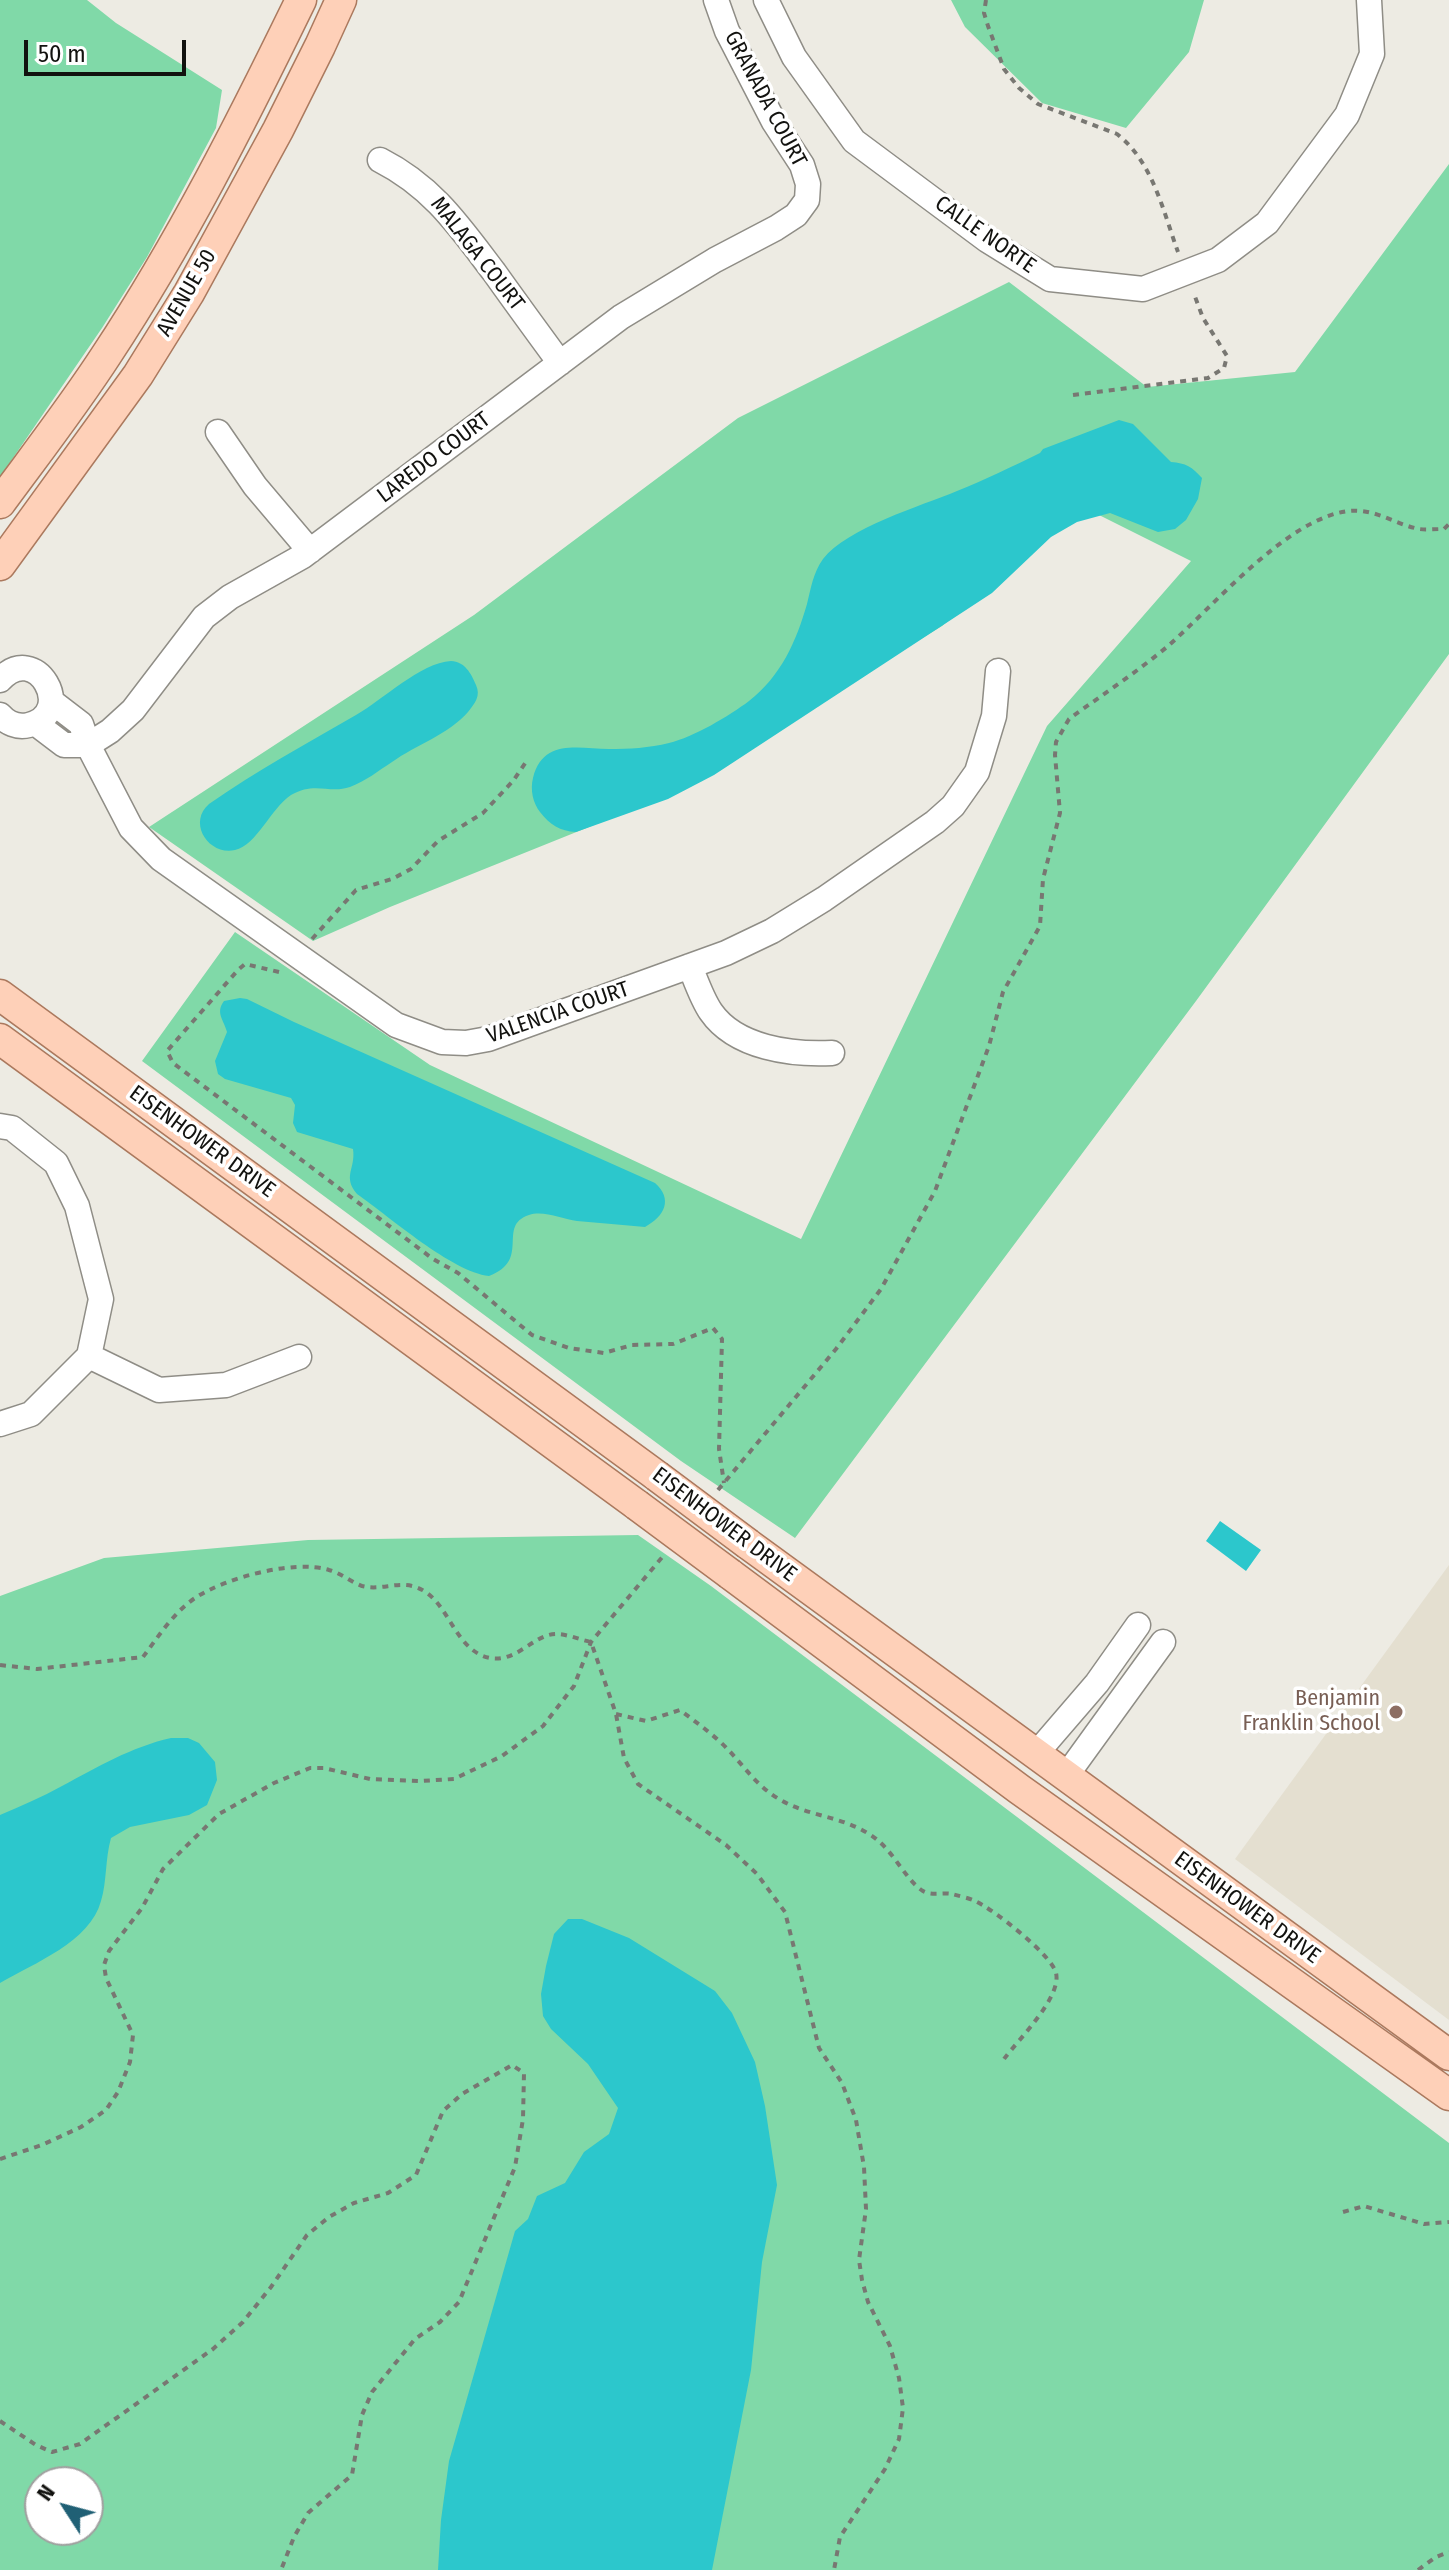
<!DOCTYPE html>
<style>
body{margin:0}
#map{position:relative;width:1449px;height:2570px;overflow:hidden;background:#edebe3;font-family:"Fira Sans Condensed",sans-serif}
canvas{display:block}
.north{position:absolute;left:24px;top:2466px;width:80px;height:80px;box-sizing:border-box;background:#fff;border:2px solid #a0a09f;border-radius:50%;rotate:306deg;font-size:22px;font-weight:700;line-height:32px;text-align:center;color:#12120f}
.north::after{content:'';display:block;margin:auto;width:28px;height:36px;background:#206075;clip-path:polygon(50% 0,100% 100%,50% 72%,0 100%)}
.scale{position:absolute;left:24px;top:40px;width:162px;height:36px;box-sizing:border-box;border:4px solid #12120f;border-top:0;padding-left:10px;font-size:24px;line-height:28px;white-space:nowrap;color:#12120f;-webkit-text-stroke:6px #fff;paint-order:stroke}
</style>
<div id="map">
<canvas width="1449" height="2570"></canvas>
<div class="north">N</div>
<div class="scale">50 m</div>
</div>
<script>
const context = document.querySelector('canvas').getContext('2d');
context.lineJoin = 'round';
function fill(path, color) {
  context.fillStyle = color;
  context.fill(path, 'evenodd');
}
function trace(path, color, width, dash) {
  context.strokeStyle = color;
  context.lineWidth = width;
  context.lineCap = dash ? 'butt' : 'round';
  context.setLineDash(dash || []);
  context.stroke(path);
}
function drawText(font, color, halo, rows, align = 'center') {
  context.font = font + ' "Fira Sans Condensed",sans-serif';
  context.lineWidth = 7;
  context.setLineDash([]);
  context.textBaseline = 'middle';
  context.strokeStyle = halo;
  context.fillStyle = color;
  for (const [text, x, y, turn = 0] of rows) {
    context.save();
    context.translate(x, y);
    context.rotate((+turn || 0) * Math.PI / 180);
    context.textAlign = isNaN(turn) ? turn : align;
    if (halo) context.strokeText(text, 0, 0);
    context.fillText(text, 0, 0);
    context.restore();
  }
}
const built = new Path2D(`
 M 1449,1565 L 1449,2020 L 1235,1859 Z`);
const green = new Path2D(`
 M 0,0 L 87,0 L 116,23 L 222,90 L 216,128 L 147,257 L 102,328 L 0,477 Z
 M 951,0 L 1204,0 L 1189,52 L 1126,128 L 1042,103 L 965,27 Z
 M 1449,164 L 1449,654 L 1196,1001 L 795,1538 L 681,1461 L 142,1061 L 235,932 L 430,1065 L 801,1239 L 1047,726 L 1191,561 L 1085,508 L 942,626 L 661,798 L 390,907 L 313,941 L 149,827 L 474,615 L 738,418 L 1009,282 L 1147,387 L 1295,372 Z
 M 638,1535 L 711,1586 L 1449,2143 L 1449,2570 L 0,2570 L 0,1596 L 104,1558 L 308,1540 ZM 40,2482 L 88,2482 L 88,2530 L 40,2530 Z`);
const water = new Path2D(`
 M 1119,420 L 1133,424 L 1171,462 C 1186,463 1192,467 1202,478 L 1198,499 L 1186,520 L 1175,529 L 1158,532 L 1110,513 L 1077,522 L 1051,537 L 992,593 L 714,775 L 668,799 L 576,832 C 560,831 550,825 540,812 C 533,803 530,790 533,778 C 543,738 579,749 609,749 C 629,749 649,748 669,743 C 694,737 729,716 749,701 C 781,676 796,642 807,604 C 811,588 813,573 823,559 C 847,528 921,506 957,491 C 985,480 1013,466 1040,453 L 1043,449 Z
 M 451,661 C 465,662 471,673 476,685 C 481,696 475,703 468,712 C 449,734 416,745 392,762 C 378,771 366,781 350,787 C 329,794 315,781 291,795 C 271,808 257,845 235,850 C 209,856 187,823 209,804 C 256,771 306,744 356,715 C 384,699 420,663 451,661 Z
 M 240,998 L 247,999 L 294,1022 L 655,1183 C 673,1199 665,1216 645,1227 C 623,1225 600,1223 577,1221 C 563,1219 543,1210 529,1215 C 496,1226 532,1260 489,1276 C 452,1272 390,1217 357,1194 C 342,1176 356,1169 353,1149 L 297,1132 L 293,1123 L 295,1105 L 291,1098 L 225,1079 L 218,1074 L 215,1061 L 227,1032 C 224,1020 215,1013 224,1001 Z
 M 1220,1521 L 1261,1550 L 1246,1571 L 1206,1541 Z
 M 171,1738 L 188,1738 L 199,1743 L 215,1762 L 217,1780 L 207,1805 L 189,1815 L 130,1827 L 111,1838 C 105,1859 107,1881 101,1901 C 90,1942 34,1963 0,1983 L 0,1815 C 21,1806 42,1797 62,1786 C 98,1767 131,1747 171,1738 Z
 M 568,1919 L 582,1919 L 629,1938 L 715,1991 L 732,2013 L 755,2062 L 765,2106 L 777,2185 L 762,2262 L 751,2370 L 712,2570 L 438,2570 L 441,2520 L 449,2461 L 515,2231 L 528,2219 L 537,2196 L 565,2183 L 584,2152 L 609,2134 L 618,2108 L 588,2064 L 551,2029 L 543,2016 L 541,1994 L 546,1966 L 554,1934 Z`);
const path = new Path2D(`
 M 986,0 L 984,13 L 988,26 L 1004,69 L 1019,88 L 1038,104 L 1117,134 C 1153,162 1163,211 1178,252
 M 1073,395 L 1208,378 L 1224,368 L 1227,356 L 1203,318 L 1194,294
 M 312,939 L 356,890 L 392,879 L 411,869 L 438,841 L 483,813 L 513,781 L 526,762
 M 279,972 L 245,964 L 238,970 L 167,1051 L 173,1063 L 433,1259 L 458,1273 L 532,1335 L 569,1348 L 604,1353 L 632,1345 L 673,1344 L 713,1328 L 722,1339 L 719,1449 L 724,1483
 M 718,1490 L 836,1349 L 881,1289 L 935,1191 L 989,1046 L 1003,992 L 1040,926 L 1043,879 L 1060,813 L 1055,755 L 1056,742 L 1069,719 C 1102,695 1137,672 1168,646 C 1214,606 1286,519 1348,511 C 1375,508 1394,524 1419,529 C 1427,530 1436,529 1444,529 L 1449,524
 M 0,1665 L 37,1669 L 143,1657 C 158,1637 174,1612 195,1598 C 225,1578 294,1559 329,1570 C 341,1573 351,1582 362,1586 C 384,1592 404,1576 427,1593 C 449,1609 456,1645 483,1656 C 514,1668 532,1634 556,1634 C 567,1634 581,1640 591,1642 L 616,1714 L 624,1758 L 638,1784 L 726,1845 L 757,1874 L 785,1912 L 819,2048 L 842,2083 L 856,2120 L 864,2167 L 866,2209 L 859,2260 L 862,2280 L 868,2302 L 890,2346 L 899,2378 L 903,2408 L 899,2439 L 885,2469 L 840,2537 L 834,2570
 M 616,1714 L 646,1721 L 680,1710 C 693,1720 706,1729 718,1740 C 740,1759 753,1784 779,1799 C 807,1816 841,1816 869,1834 C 893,1848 904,1879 923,1891 C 931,1896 943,1892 952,1894 C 959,1896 969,1898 975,1901 C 993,1909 1052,1955 1056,1973 C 1062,1997 1018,2040 1004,2059
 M 0,2159 L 42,2145 L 81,2127 L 106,2110 L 118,2092 L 130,2062 L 133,2035 L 106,1978 L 104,1965 L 109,1951 L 142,1908 L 163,1869 L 219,1814 L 274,1783 L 310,1768 L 324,1768 L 370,1779 L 421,1781 L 454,1779 L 502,1756 L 543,1726 L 574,1686 L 591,1642 L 664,1555
 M 1343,2212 L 1364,2206 L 1424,2224 L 1449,2222
 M 0,2421 L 36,2445 L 52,2452 L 80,2444 L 213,2349 L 243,2322 L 271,2287 L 307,2235 L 329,2217 L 354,2203 L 388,2193 L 416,2175 L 443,2111 L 462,2094 L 512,2065 L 524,2073 L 523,2119 L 515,2167 L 459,2302 L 440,2322 L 415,2339 L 372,2392 L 362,2415 L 352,2475 L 308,2513 L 294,2537 L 281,2570
 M 1418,2570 L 1436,2557 L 1449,2552`);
const minor = new Path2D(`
 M 766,0 L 794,57 L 854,141 L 987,240 L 1050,279 L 1143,289 L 1218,260 L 1267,223 L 1347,115 L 1372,54 L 1369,0
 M 380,160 C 433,187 459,226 494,272 C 516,303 538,333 560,363
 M 218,432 L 255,486 L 310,551
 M 0,680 C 36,640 77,713 29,725 C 17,728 7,723 0,715
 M 51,701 L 81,724 L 88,745 L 131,828 L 161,859 L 396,1025 L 442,1042 L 466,1043 L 488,1039 L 726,953 L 772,931 L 824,899 L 935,822 L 953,806 L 977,772 L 994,716 L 998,671
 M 35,723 L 64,745 L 88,745
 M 88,745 L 110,731 L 133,710 L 204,617 L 230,597 L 303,556 L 621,317 L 715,260 L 776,228 L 796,215 L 807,200 L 808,184 L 802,165 L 774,122 L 727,31 L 716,0
 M 690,966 C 696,981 702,999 711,1012 C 736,1048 792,1055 832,1053
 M 0,1126 L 12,1128 L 56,1163 L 77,1206 L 101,1299 L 89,1356
 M 89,1356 L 159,1390 L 226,1385 L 299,1357
 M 0,1424 L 31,1414 L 89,1356
 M 1035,1755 L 1097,1683 L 1138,1625
 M 1066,1776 L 1163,1642`);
const major = new Path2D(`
 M 0,503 C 36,454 74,405 107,354 C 181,242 242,121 301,0
 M 0,565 L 138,375 L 189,293 L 278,130 L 320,46 L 341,0
 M 0,995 L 657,1476
 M 0,1039 L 637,1505
 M 748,1544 L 1449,2055
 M 730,1574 L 1019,1789 L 1449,2095`);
const majorBridge = new Path2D(`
 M 657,1476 L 748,1544
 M 637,1505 L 730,1574`);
const markers = [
 [1396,1712,8,"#8d6e63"]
];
const streetNames = [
 ["GRANADA COURT",765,99,62],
 ["CALLE NORTE",985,235,35],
 ["MALAGA COURT",477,254,52],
 ["AVENUE 50",187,293,-60],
 ["LAREDO COURT",434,458,-37],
 ["VALENCIA COURT",558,1013,-19],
 ["EISENHOWER DRIVE",202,1142,36],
 ["EISENHOWER DRIVE",724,1525,37],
 ["EISENHOWER DRIVE",1247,1908,36]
];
const educationNames = [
 ["Benjamin",1380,1699],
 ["Franklin School",1380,1724]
];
fill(built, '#e4dfd0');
fill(green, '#80d9a8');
fill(water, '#2cc7cc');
trace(minor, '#8f8d86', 27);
trace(major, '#ab795e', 33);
trace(path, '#787772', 4, [6, 6]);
trace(minor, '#fff', 24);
trace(major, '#fed0b8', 30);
trace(majorBridge, '#ab795e', 33, []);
trace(majorBridge, '#fed0b8', 30);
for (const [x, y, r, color] of markers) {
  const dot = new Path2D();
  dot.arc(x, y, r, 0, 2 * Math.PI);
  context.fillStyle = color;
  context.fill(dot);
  trace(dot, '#fff', 3);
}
drawText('22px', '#12120f', '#fff', streetNames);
drawText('22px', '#785e54', '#fff', educationNames, 'right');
</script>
